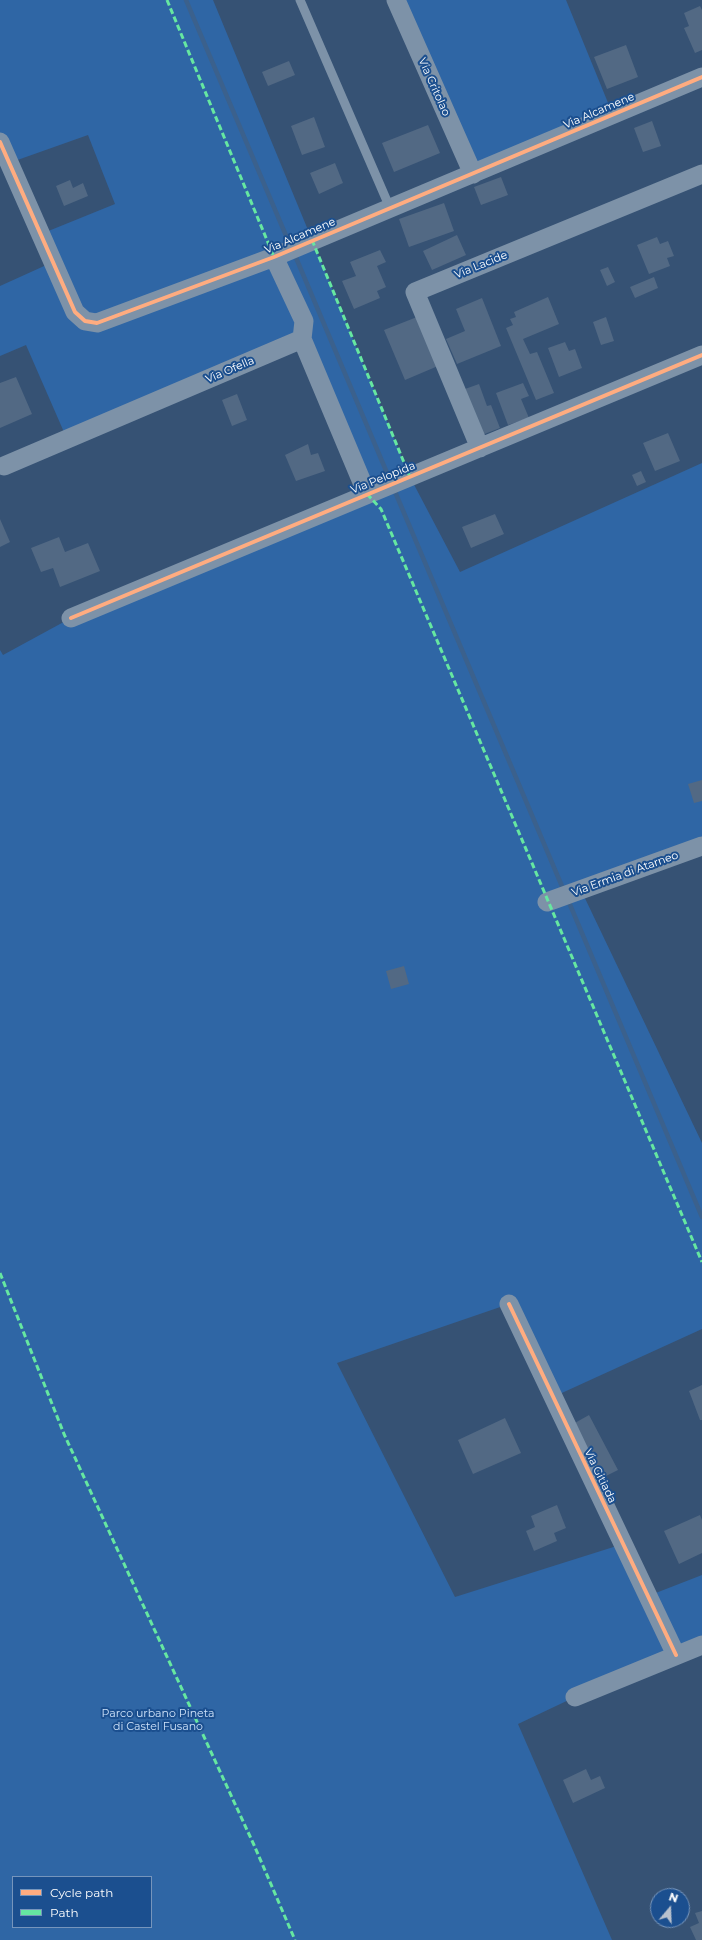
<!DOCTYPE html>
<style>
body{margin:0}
#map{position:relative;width:702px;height:1940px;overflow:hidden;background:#365274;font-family:Montserrat,sans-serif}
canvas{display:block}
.legend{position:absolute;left:12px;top:1876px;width:140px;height:52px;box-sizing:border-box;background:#1b4f8f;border:1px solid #7695bc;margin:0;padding:5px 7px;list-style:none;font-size:12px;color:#fff}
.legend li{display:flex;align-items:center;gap:8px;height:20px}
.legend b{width:20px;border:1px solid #7695bc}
.north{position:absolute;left:650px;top:1888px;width:40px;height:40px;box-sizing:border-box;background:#1b4f8f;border:1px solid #7695bc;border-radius:50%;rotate:19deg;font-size:11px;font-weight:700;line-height:16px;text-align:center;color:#fff}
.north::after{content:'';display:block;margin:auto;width:14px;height:18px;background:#b9c2ce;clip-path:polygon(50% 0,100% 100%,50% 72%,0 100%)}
</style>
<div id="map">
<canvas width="702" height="1940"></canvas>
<ul class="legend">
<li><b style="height:5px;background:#ffac80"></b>Cycle path</li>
<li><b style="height:5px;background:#66e7a1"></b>Path</li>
</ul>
<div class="north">N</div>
</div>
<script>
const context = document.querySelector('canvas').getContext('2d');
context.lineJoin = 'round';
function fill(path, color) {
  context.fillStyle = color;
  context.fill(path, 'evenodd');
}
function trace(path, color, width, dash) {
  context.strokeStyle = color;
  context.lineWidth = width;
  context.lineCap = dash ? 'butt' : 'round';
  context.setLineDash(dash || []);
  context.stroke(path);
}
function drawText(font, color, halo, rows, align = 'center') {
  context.font = font + ' Montserrat,sans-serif';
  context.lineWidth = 4;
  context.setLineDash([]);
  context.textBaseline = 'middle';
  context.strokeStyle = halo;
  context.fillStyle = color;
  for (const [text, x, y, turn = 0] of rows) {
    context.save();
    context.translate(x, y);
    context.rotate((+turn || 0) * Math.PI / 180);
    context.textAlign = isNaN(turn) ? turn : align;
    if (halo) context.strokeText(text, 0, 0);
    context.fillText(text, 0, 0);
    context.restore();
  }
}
const green = new Path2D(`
 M 0,0 L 213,0 L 410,477 L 460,572 L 702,463 L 702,846 L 581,890 L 702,1143 L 702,1329 L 553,1397 L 509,1304 L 337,1363 L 455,1597 L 623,1544 L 648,1596 L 702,1575 L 702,1649 L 575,1697 L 518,1724 L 612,1940 L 0,1940 L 0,650 L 3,655 L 71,618 L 367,493 L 302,340 L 67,439 L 26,345 L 0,356 L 0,286 L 53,262 L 41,234 L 115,204 L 88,135 L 9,163 L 0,142 ZM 13,1877 L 151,1877 L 151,1927 L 13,1927 Z
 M 396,0 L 566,0 L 613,115 L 473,174 Z`);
const stream = new Path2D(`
 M 186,0 L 290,245
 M 294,253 L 390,480
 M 393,487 L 564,891
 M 568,900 L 702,1217`);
const building = new Path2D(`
 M 700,6 L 702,10 L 702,50 L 695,53 L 684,28 L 689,26 L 684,13 Z
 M 626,45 L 638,77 L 607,89 L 594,57 Z
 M 289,61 L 295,75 L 268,86 L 262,72 Z
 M 314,117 L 325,147 L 302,155 L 291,126 Z
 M 652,121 L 661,146 L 643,152 L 634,128 Z
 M 428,125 L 440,153 L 394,172 L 382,143 Z
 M 335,163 L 343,183 L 319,194 L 310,173 Z
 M 501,177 L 508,195 L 481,205 L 474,187 Z
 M 70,180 L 73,188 L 83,183 L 88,196 L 64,206 L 56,186 Z
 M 444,203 L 454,231 L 409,247 L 399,219 Z
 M 457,235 L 466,255 L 432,270 L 423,251 Z
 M 657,237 L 660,244 L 668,241 L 674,256 L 667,258 L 670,266 L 649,274 L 637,245 Z
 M 380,250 L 386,262 L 377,266 L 386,287 L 377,291 L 380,298 L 354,309 L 342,281 L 356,276 L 350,262 Z
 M 608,267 L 615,282 L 607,286 L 600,270 Z
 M 654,277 L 658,288 L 635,298 L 630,287 Z
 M 548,297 L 559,324 L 523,339 L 530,354 L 537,352 L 554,393 L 536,400 L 506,328 L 513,325 L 510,319 L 516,317 L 514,312 Z
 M 482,298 L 501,346 L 457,364 L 446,339 L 465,331 L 456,309 Z
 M 417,317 L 438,366 L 405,380 L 384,330 Z
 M 606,317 L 614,341 L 601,345 L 593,322 Z
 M 565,342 L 569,351 L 575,349 L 582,368 L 559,377 L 548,348 Z
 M 16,377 L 32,414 L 0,428 L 0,383 Z
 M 523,383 L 529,396 L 521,399 L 529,418 L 508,425 L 496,393 Z
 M 479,384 L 487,406 L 491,405 L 500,428 L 482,435 L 465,389 Z
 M 237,394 L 247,420 L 232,426 L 222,400 Z
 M 668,433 L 680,461 L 655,471 L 643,443 Z
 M 308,444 L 311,455 L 318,453 L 325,471 L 296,481 L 285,455 Z
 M 641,471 L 646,482 L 637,486 L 632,475 Z
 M 495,514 L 504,534 L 471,548 L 462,527 Z
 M 0,519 L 10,542 L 0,547 Z
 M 59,537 L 65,552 L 88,543 L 100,571 L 60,587 L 53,568 L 41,572 L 31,548 Z
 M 702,780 L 702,801 L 694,803 L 688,784 Z
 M 404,966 L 409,984 L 391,989 L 386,971 Z
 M 702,1385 L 702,1420 L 700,1420 L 689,1391 Z
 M 589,1415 L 618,1470 L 602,1478 L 573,1424 Z
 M 505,1418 L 521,1453 L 473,1474 L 458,1440 Z
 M 557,1505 L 566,1528 L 554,1533 L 557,1541 L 534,1551 L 526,1531 L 535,1527 L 531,1516 Z
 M 700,1515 L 702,1520 L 702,1553 L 679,1564 L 664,1531 Z
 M 586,1769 L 591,1780 L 600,1776 L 605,1788 L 573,1803 L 563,1780 Z
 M 702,1911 L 702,1940 L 696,1940 L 690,1927 L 699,1923 L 695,1913 Z`);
const lane = new Path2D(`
 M 300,0 L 390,208`);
const street = new Path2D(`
 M 396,0 L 473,174
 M 0,142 L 75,312 L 85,321 L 97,323 L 274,257 L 702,77
 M 274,257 L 304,321 L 302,339 L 367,494
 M 480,448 L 415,292 L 702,174
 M 4,466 L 302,339
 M 71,618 L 702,355
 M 547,902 L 702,846
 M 509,1304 L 676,1655
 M 575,1697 L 702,1645`);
const quiet = new Path2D(`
 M 167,0 L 274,257
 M 312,240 L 410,477
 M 367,494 L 381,509 L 702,1262
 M 0,1273 L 64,1434 L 254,1845 L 295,1940`);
const cycleway = new Path2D(`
 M 0,142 L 75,312 L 85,321 L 97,323 L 274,257 L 702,77
 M 71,618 L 702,355
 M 509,1304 L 676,1655`);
const streetNames = [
 ["Via Critolao",434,87,66],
 ["Via Alcamene",599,111,-23],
 ["Via Alcamene",300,236,-23],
 ["Via Lacide",481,265,-22],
 ["Via Ofella",230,370,-23],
 ["Via Pelopida",383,478,-22],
 ["Via Ermia di Atarneo",625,874,-20],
 ["Via Gitiada",600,1476,64]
];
const parkNames = [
 ["Parco urbano Pineta",158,1714],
 ["di Castel Fusano",158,1727]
];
fill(green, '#2f66a5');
trace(stream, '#3b618d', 4.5);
fill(building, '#526984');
trace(lane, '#7d92a8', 9);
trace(street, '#7d92a8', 19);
trace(quiet, '#66e7a1', 3, [6, 3]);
trace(cycleway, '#ffac80', 4);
drawText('11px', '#fff', '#1b4f8f', streetNames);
drawText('11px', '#cfe3fa', '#1b4f8f', parkNames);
</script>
